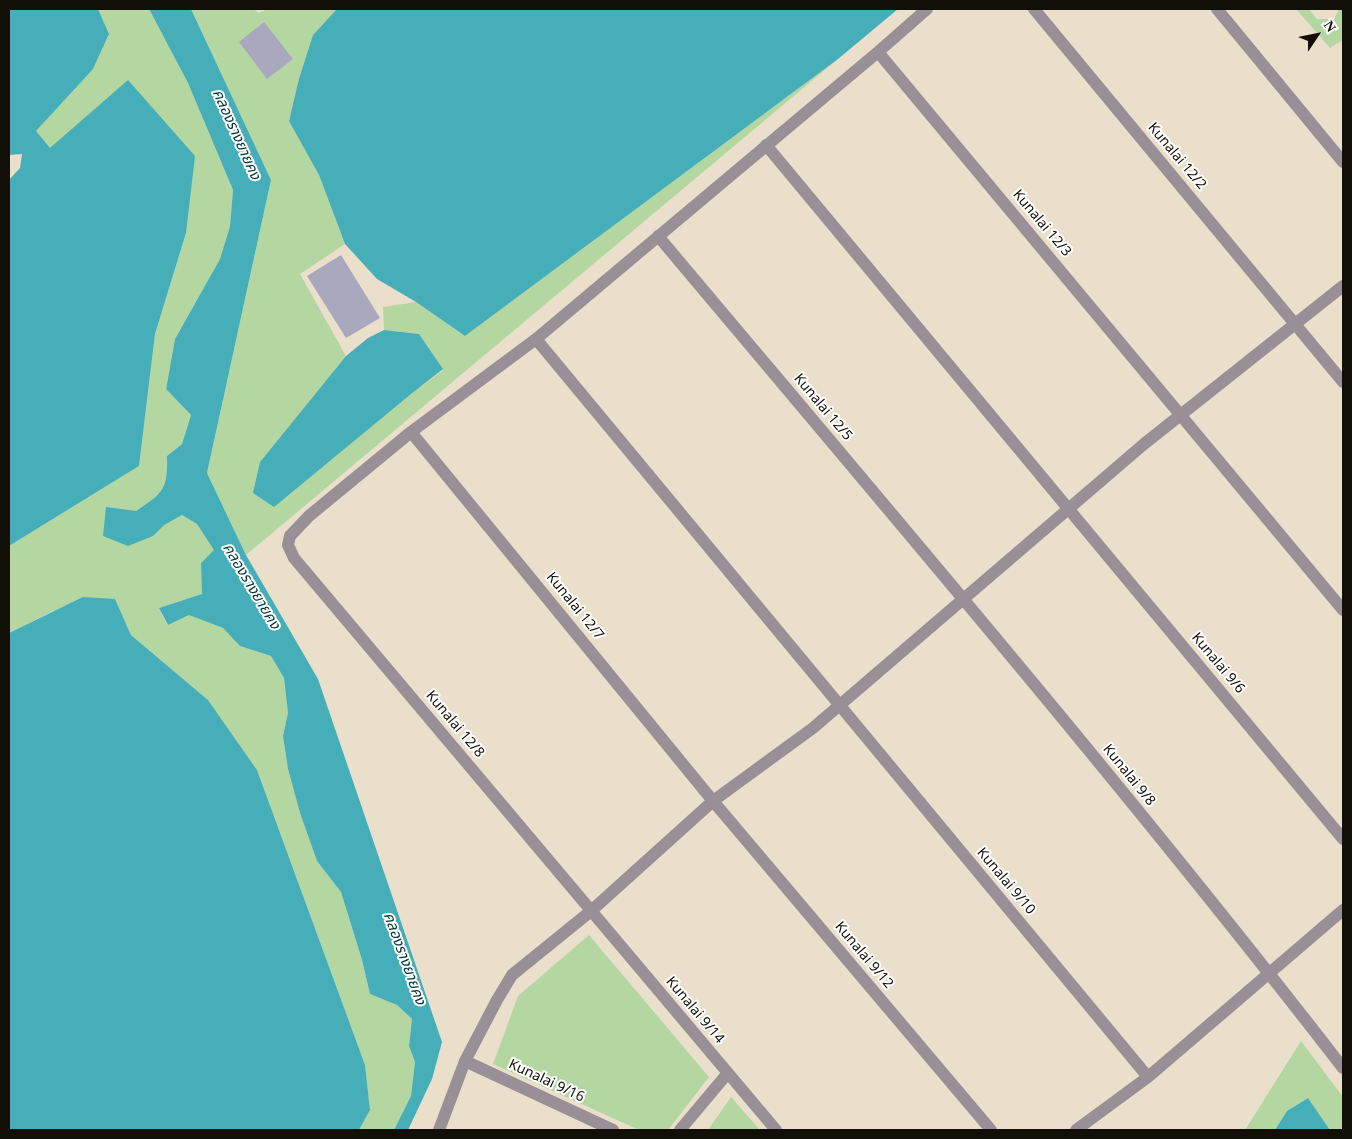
<!DOCTYPE html>
<meta charset="utf-8">
<style>
body{margin:0}
#map{position:relative;width:1352px;height:1139px;overflow:hidden;background:#eadfcb;font-family:Georgia,serif}
canvas{display:block}
.frame{position:absolute;inset:0;border:10px solid #120e08;pointer-events:none}
.north{position:absolute;left:1292px;top:10px;width:50px;height:50px;-webkit-text-stroke:4px #fff;paint-order:stroke;rotate:56deg;font-size:14px;font-weight:700;line-height:20px;text-align:center;color:#120e08}
.north::after{content:'';display:block;margin:auto;width:18px;height:22px;background:#120e08;clip-path:polygon(50% 0,100% 100%,50% 72%,0 100%)}
</style>
<div id="map">
<canvas width="1352" height="1139"></canvas>
<div class="frame"></div>
<div class="north">N</div>
</div>
<script>
const context = document.querySelector('canvas').getContext('2d');
context.lineJoin = 'round';
function fill(path, color) {
  context.fillStyle = color;
  context.fill(path, 'evenodd');
}
function trace(path, color, width, dash) {
  context.strokeStyle = color;
  context.lineWidth = width;
  context.lineCap = dash ? 'butt' : 'round';
  context.setLineDash(dash || []);
  context.stroke(path);
}
function drawText(font, color, halo, rows, align = 'center') {
  context.font = font + ' Georgia,"Noto Sans Thai",serif';
  context.lineWidth = 4;
  context.setLineDash([]);
  context.textBaseline = 'middle';
  context.strokeStyle = halo;
  context.fillStyle = color;
  for (const [text, x, y, turn = 0] of rows) {
    context.save();
    context.translate(x, y);
    context.rotate((+turn || 0) * Math.PI / 180);
    context.textAlign = isNaN(turn) ? turn : align;
    if (halo) context.strokeText(text, 0, 0);
    context.fillText(text, 0, 0);
    context.restore();
  }
}
const green = new Path2D(`
 M 98,9 L 149,9 L 188,83 L 233,190 L 230,226 L 220,259 L 175,339 L 166,389 L 191,415 L 182,444 L 167,456 C 168,489 163,493 136,511 L 153,536 L 163,525 L 182,515 L 197,524 L 215,550 L 201,563 L 203,594 L 159,608 L 167,625 L 189,615 L 223,628 L 240,646 L 271,656 L 284,678 L 288,713 L 283,736 L 288,769 L 300,813 L 317,861 L 341,892 L 362,960 L 370,994 L 397,1005 L 412,1019 L 409,1046 L 415,1062 L 411,1096 L 394,1130 L 359,1130 L 370,1110 L 365,1065 L 257,770 L 208,700 L 131,635 L 115,599 L 53,611 L 9,633 L 9,546 L 139,466 L 155,334 L 186,233 L 50,149 L 36,131 L 93,68 L 109,34 Z
 M 191,9 L 254,9 L 258,13 L 268,9 L 337,9 L 313,35 L 289,120 L 319,175 L 345,244 L 300,274 L 346,356 L 260,462 L 411,394 L 443,370 L 419,334 L 384,330 L 383,307 L 416,302 L 465,336 L 838,59 L 246,555 L 207,473 L 271,180 Z
 M 1296,9 L 1309,9 L 1317,19 L 1334,19 L 1339,9 L 1343,9 L 1343,40 L 1330,48 Z
 M 589,935 L 709,1077 L 668,1130 L 639,1130 L 493,1064 L 518,996 Z
 M 1301,1041 L 1343,1097 L 1343,1130 L 1330,1130 L 1308,1098 L 1287,1111 L 1275,1130 L 1245,1130 Z
 M 731,1097 L 760,1130 L 708,1130 Z`);
const water = new Path2D(`
 M 9,9 L 98,9 L 109,34 L 93,69 L 36,131 L 50,148 L 128,80 L 195,156 L 186,233 L 155,334 L 139,466 L 9,546 L 9,180 L 20,168 L 22,154 L 9,155 Z
 M 149,9 L 191,9 L 271,180 L 207,473 L 246,555 L 318,679 L 442,1042 L 432,1079 L 408,1130 L 394,1130 L 411,1096 L 415,1062 L 409,1046 L 412,1019 L 397,1005 L 370,994 L 362,960 L 341,892 L 317,861 L 300,813 L 288,769 L 283,736 L 288,713 L 284,678 L 271,656 L 240,646 L 223,628 L 189,615 L 168,625 L 159,608 L 202,594 L 201,563 L 214,550 L 197,524 L 182,515 L 164,525 L 153,536 L 128,546 L 103,536 L 106,507 L 136,511 C 163,493 168,489 167,456 L 182,444 L 191,415 L 166,389 L 175,339 L 220,259 L 230,226 L 233,190 L 188,83 Z
 M 337,9 L 898,9 L 838,59 L 465,336 L 416,302 L 377,279 L 345,244 L 319,175 L 289,121 L 299,79 L 313,35 Z
 M 384,330 L 419,334 L 443,369 L 411,394 L 274,507 L 253,493 L 260,462 L 346,356 L 368,338 Z
 M 83,597 L 115,599 L 131,635 L 208,700 L 257,770 L 365,1065 L 370,1110 L 359,1130 L 9,1130 L 9,633 Z
 M 1308,1098 L 1330,1130 L 1275,1130 L 1287,1111 Z`);
const building = new Path2D(`
 M 264,22 L 293,59 L 267,79 L 239,42 Z
 M 341,255 L 380,318 L 346,338 L 307,276 Z`);
const minor = new Path2D(`
 M 1034,9 L 1343,382
 M 1217,9 L 1343,162
 M 878,52 L 1343,610
 M 766,145 L 1343,839
 M 658,236 C 889,511 1123,784 1343,1068
 M 536,339 L 1148,1077
 M 411,432 L 713,801 L 991,1130
 M 465,1061 L 613,1130
 M 439,1130 L 465,1061 L 497,1000 L 512,975 L 591,911 L 713,801 L 813,728 L 1144,444 L 1343,286
 M 680,1130 L 727,1074
 M 776,1130 L 294,558 L 288,545 L 290,536 L 309,516 L 411,432 L 536,339 L 878,52 L 927,9
 M 1076,1130 L 1148,1077 L 1343,910`);
const streetNames = [
 ["Kunalai 12/2",1176,157,50],
 ["Kunalai 12/3",1041,224,50],
 ["Kunalai 12/5",822,408,50],
 ["Kunalai 12/7",574,607,51],
 ["Kunalai 9/6",1217,664,50],
 ["Kunalai 12/8",454,725,50],
 ["Kunalai 9/8",1128,776,51],
 ["Kunalai 9/10",1005,882,50],
 ["Kunalai 9/12",863,956,50],
 ["Kunalai 9/14",694,1011,50],
 ["Kunalai 9/16",546,1082,25]
];
const waterNames = [
 ["คลองรางยายคง",235,135,66],
 ["คลองรางยายคง",250,587,59],
 ["คลองรางยายคง",403,959,70]
];
fill(green, '#b4d7a2');
fill(water, '#46aeb9');
fill(building, '#a9a8bd');
trace(minor, '#989096', 12);
drawText('14px', '#120e08', '#fff', streetNames);
drawText('italic 15px', '#013539', '#fff', waterNames);
</script>
